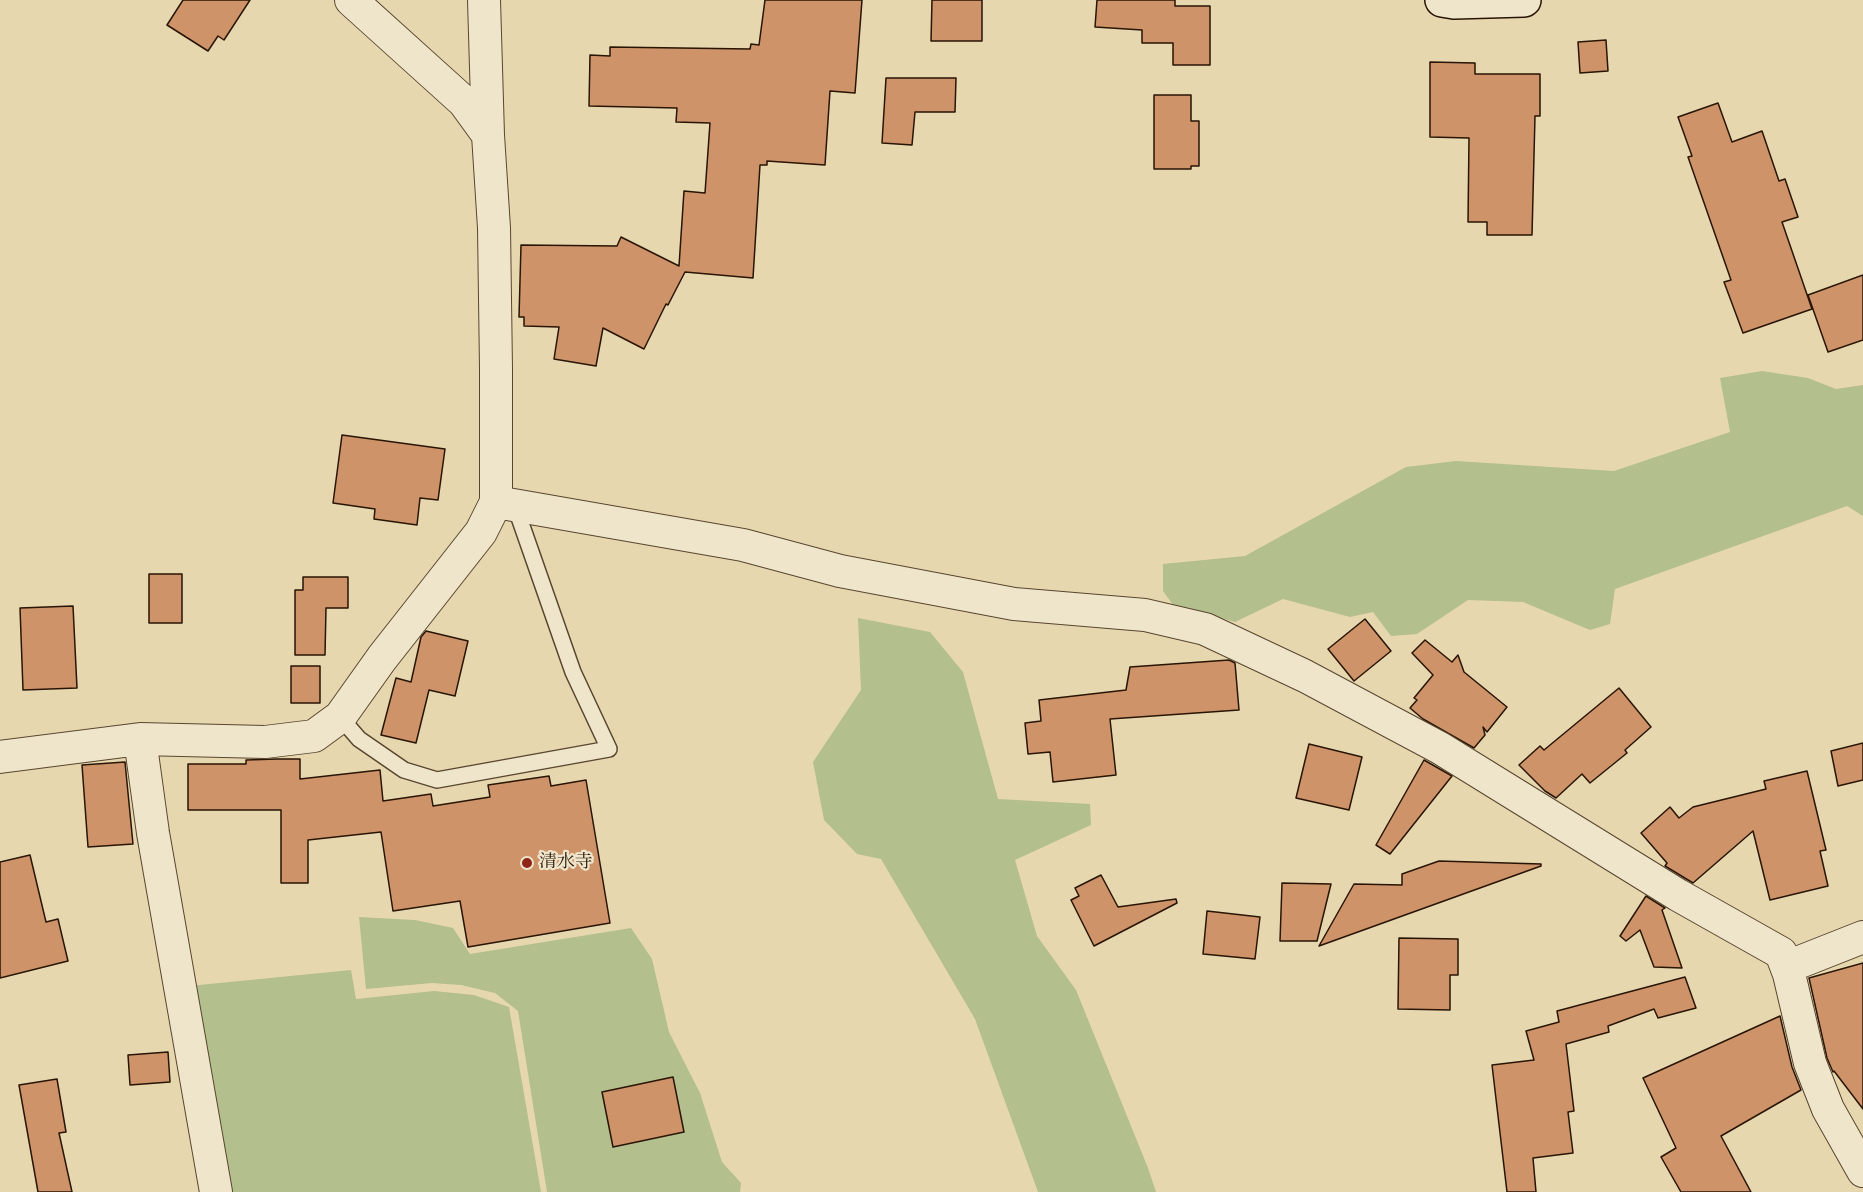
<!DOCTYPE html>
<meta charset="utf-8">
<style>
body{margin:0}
canvas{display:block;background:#e7d7af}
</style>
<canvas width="1863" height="1192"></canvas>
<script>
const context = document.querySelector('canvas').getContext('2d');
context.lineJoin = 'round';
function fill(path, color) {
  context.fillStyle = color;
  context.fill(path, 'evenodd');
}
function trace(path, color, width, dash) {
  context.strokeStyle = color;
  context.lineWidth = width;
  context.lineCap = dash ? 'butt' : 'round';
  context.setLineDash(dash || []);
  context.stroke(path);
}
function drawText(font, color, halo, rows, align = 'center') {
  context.font = font + ' Cardo,"Noto Serif JP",serif';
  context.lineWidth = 4.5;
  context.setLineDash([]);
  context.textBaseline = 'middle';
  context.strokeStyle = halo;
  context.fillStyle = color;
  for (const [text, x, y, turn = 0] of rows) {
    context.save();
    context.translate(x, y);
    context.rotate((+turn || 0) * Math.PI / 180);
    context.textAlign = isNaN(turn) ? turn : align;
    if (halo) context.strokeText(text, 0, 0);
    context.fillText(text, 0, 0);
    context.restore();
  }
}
const green = new Path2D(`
 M 1762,371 L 1808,378 L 1836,389 L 1863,385 L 1863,516 L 1847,506 L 1615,589 L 1610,624 L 1590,630 L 1523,602 L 1468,600 L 1417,634 L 1391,636 L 1373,612 L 1350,617 L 1283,599 L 1235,622 L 1173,605 L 1163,591 L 1163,564 L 1245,556 L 1406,467 L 1456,461 L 1614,471 L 1730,432 L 1720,378 Z
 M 858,618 L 930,632 L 963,672 L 998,799 L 1090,804 L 1091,825 L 1015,860 L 1037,936 L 1076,990 L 1148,1168 L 1156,1192 L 1038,1192 L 975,1019 L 881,859 L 857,854 L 824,820 L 813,762 L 861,690 Z
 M 359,917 L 415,920 L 453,928 L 470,954 L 631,928 L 652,959 L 669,1032 L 700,1093 L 722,1162 L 741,1183 L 740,1192 L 547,1192 L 518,1011 L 495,993 L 461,985 L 432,983 L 366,989 Z
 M 351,970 L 356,999 L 434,991 L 474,995 L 509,1007 L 541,1192 L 216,1192 L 179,987 Z`);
const building = new Path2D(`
 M 183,0 L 250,0 L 224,40 L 218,36 L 208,51 L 167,25 Z
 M 765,0 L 862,0 L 855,93 L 830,91 L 825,165 L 767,161 L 767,165 L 760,165 L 753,278 L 685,272 L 668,305 L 666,304 L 644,349 L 603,328 L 596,366 L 554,359 L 559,327 L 524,326 L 524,317 L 519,317 L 521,245 L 617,246 L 621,237 L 679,266 L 684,191 L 705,193 L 710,123 L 676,122 L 677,108 L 589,106 L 590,55 L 610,56 L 610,47 L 750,49 L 751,44 L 759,45 Z
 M 932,0 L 982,0 L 982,41 L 931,41 Z
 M 1097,0 L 1175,0 L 1175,6 L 1210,6 L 1210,65 L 1173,65 L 1173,43 L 1142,43 L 1142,30 L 1095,27 Z
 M 1606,40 L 1608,71 L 1580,73 L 1578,42 Z
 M 1430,62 L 1475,63 L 1475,74 L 1540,74 L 1540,116 L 1535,116 L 1532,235 L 1487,235 L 1487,222 L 1468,222 L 1469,138 L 1430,137 Z
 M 886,78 L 956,78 L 955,112 L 915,112 L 912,145 L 882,143 Z
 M 1154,95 L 1191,95 L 1191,121 L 1199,121 L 1199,166 L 1191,166 L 1191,169 L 1154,169 Z
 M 1718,103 L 1732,142 L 1762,131 L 1779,181 L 1785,179 L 1798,217 L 1782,222 L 1812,309 L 1743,333 L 1724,282 L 1731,280 L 1688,157 L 1692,156 L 1678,117 Z
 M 1863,275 L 1863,340 L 1828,352 L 1808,295 Z
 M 342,435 L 445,449 L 438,500 L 420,498 L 417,525 L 374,519 L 375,509 L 333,503 Z
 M 149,574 L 182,574 L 182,623 L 149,623 Z
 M 303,577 L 348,577 L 348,608 L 326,608 L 325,655 L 295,655 L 295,590 L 303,590 Z
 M 73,606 L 77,688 L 23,690 L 20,608 Z
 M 1365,619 L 1391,651 L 1354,681 L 1328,649 Z
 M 426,631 L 468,641 L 455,696 L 429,690 L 416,743 L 381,735 L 396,678 L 411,682 L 421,637 Z
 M 1425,640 L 1452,662 L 1458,655 L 1464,672 L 1507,707 L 1487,732 L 1483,727 L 1485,735 L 1474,748 L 1423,719 L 1410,708 L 1417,700 L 1414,698 L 1433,675 L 1412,653 Z
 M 1229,660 L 1235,663 L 1239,710 L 1110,719 L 1116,775 L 1053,782 L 1050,752 L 1028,754 L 1025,723 L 1041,721 L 1039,700 L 1126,690 L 1130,667 Z
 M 291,666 L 320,666 L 320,703 L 291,703 Z
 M 1619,688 L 1651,727 L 1625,750 L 1627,753 L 1590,783 L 1582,774 L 1556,798 L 1545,791 L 1519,765 L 1540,746 L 1544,750 Z
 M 1863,743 L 1863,780 L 1838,786 L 1831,751 Z
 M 1309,744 L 1362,757 L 1349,810 L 1296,798 Z
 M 277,759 L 300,759 L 300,779 L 380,770 L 383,801 L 431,794 L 433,806 L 490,797 L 488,785 L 549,776 L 551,786 L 586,780 L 610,923 L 468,947 L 460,901 L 393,911 L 381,832 L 308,840 L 308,883 L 281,883 L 281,810 L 188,810 L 188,764 L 246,764 L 246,760 Z
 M 1424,760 L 1452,776 L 1390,854 L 1376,845 Z
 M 125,762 L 133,844 L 88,847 L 82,765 Z
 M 1807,771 L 1826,850 L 1820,851 L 1828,886 L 1770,900 L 1753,831 L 1693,883 L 1665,866 L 1667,863 L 1641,833 L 1670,807 L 1679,818 L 1693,807 L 1766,789 L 1764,781 Z
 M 30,855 L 46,922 L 58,919 L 68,961 L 0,978 L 0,862 Z
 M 1439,861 L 1541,864 L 1541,866 L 1319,946 L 1354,884 L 1402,885 L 1402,874 Z
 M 1101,875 L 1118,907 L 1176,899 L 1177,903 L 1094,946 L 1071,900 L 1079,896 L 1075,888 Z
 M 1282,883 L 1331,884 L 1317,941 L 1280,941 Z
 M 1646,896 L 1665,908 L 1662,910 L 1682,968 L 1654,967 L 1640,930 L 1626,941 L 1620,936 Z
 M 1207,911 L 1260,917 L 1255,959 L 1203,954 Z
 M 1399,938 L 1458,939 L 1458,975 L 1450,975 L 1450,1010 L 1398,1009 Z
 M 1863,963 L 1863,1109 L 1834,1071 L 1833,1072 L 1827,1058 L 1809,978 Z
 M 1685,977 L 1696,1008 L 1658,1018 L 1654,1009 L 1608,1026 L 1609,1032 L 1566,1044 L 1574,1111 L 1568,1112 L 1573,1153 L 1533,1158 L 1536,1192 L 1507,1192 L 1492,1065 L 1534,1060 L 1526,1031 L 1559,1022 L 1557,1011 Z
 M 1780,1016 L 1792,1067 L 1801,1090 L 1721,1136 L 1751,1192 L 1681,1192 L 1661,1157 L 1676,1148 L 1643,1078 Z
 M 168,1052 L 170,1082 L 130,1085 L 128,1055 Z
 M 673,1077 L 684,1132 L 613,1147 L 602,1092 Z
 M 57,1079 L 66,1132 L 59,1133 L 72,1192 L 38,1192 L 19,1085 Z`);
const lane = new Path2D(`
 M 340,717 L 359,739 L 404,770 L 437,780 L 609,749 L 573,672 L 515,506`);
const street = new Path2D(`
 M 351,0 L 464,102 L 488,135
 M 496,502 L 743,545 L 840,571 L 1014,604 L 1145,615 L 1205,629 L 1305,676 L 1440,748 L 1678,895 L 1781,953 L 1789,974 L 1810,1063 L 1828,1109 L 1863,1171
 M 140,739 L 153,833 L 216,1192
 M 0,757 L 140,739 L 265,742 L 314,736 L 340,717 L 382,658 L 481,532 L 496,502 L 496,369 L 494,228 L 488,135 L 484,0
 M 1787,967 L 1863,937`);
const secondary = new Path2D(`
 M 1442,0 L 1454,2 L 1524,0`);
const markers = [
 [527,863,6,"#8f2418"]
];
const poiNames = [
 ["清水寺",539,863]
];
fill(green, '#b3bf8c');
fill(building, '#ce9369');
trace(building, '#281504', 1.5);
trace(lane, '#58462f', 18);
trace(street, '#58462f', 34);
trace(secondary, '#281504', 36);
trace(lane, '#efe5cb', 15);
trace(street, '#efe5cb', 32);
trace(secondary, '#efe5cb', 33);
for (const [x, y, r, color] of markers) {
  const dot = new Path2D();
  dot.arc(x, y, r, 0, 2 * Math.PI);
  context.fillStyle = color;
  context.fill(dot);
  trace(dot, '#efe5cb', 2);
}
drawText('18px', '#281504', '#efe5cb', poiNames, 'left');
</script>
